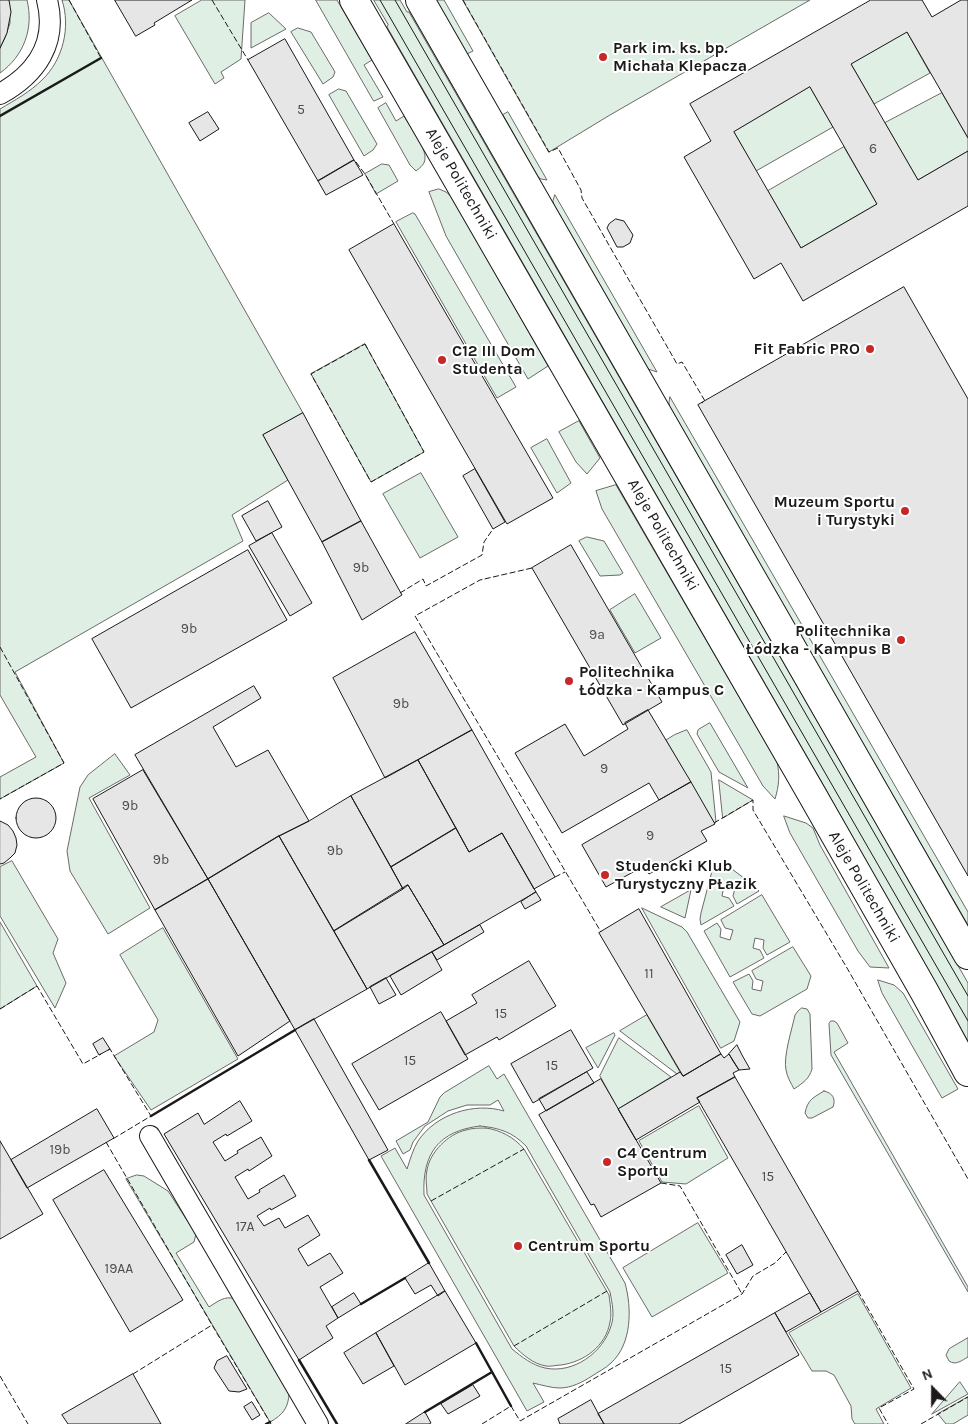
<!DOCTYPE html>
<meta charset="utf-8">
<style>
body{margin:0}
#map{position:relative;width:968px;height:1424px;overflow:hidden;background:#fff;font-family:Karla,sans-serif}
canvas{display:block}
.north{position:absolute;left:908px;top:1364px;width:50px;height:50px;-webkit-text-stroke:4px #fff;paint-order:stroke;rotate:338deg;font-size:14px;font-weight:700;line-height:20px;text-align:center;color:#1a1a1a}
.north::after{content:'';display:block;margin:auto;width:18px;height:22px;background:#1a1a1a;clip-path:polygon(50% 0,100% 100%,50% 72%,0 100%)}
</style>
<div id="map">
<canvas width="968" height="1424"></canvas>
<div class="north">N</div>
</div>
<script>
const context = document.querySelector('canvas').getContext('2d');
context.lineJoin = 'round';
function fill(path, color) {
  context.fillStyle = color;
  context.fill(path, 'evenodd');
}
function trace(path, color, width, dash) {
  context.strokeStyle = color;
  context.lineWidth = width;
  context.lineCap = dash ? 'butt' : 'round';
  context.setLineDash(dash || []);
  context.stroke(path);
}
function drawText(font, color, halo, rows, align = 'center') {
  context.font = font + ' Karla,sans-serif';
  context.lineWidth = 4;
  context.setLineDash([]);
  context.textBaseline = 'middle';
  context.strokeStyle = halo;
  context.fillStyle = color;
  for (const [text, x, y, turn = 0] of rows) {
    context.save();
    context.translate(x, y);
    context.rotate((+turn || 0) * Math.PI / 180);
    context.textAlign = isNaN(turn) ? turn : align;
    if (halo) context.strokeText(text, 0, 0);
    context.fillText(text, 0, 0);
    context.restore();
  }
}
const green = new Path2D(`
 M 9,0 L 27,0 C 34,28 24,56 0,73 L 0,48 L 5,38 L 10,23 Z
 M 62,0 L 69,0 L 303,413 L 263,435 L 288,480 L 232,515 L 243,541 L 15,672 L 64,763 L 0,799 L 0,777 L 36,757 L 0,695 L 0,109 C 15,100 30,92 42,80 C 63,60 71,27 62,0 Z
 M 202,0 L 245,0 L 241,59 L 221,72 L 224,78 L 215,84 L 175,16 Z
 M 316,0 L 337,0 L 372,60 L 364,65 L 383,97 L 374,101 Z
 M 374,0 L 400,0 L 407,12 L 409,12 L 968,983 L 968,1042 L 821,781 L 387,27 L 388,25 Z
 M 436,0 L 444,0 L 473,51 L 467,54 Z
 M 463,0 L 810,0 L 610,115 L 549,152 Z
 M 269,13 L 286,29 L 251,48 L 251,23 Z
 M 298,28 L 311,32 L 335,72 L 333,77 L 323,84 L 291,32 Z
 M 907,32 L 930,73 L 874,104 L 851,64 Z
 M 810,87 L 833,127 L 756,171 L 734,132 Z
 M 339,89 L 346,91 L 377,144 L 373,150 L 364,156 L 329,95 Z
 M 942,93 L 968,138 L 968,151 L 918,180 L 885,123 Z
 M 386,103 L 396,121 L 404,116 C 410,126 426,148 425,158 C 425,164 421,167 416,171 L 410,165 L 378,108 Z
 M 508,112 L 547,180 L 541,179 L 538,177 L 503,115 Z
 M 844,147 L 877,204 L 801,248 L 768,191 Z
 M 382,164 L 389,165 L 398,181 L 376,194 L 365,174 Z
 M 439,189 L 446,192 L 452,197 L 548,366 L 528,379 L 446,236 L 429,192 Z
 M 555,195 L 657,372 L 648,369 L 554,205 L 553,201 Z
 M 413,213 L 415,214 L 516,387 L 497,398 L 396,222 Z
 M 365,344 L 424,452 L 371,482 L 311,374 Z
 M 670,397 L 968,912 L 968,925 L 670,411 L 669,403 Z
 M 579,421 L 600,458 L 587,474 L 576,462 L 559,432 Z
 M 547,439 L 571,483 L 557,493 L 531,448 Z
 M 421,473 L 458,537 L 420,558 L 383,494 Z
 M 616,485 L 777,762 C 780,775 779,786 775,799 L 763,786 L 602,509 L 596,491 Z
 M 587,537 L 604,541 L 623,573 L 620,575 L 600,576 L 579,541 Z
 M 635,594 L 661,638 L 635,653 L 610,610 Z
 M 710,723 L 748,788 L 719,772 L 697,734 L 698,730 Z
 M 687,730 L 711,772 L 716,822 L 714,823 L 666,740 L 674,735 Z
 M 115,754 L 130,775 L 89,798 L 150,908 L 108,934 L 70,871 L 67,851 L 80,787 L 88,775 Z
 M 719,780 L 753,800 L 723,818 Z
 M 784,816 L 806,823 L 813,828 L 820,845 L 889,968 L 870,967 L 858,951 L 790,833 Z
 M 12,861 L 58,939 L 53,953 L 66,983 L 55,1008 L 0,916 L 0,867 Z
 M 720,864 L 724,864 L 728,866 L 753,885 L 759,891 L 737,904 L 733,896 L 735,888 L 724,886 L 722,896 L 729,898 L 734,906 L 701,925 L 700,919 L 701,913 L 712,871 L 715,867 Z
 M 691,890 L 685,918 L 661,907 Z
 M 762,895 L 790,942 L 767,955 L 763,948 L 764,940 L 755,938 L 753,948 L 760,950 L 764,958 L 730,977 L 704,931 L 717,923 L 721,929 L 720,937 L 730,940 L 733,930 L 725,928 L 721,920 Z
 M 642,908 L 682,927 L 687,932 L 740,1022 L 734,1041 L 721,1048 Z
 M 0,922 L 37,986 L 0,1009 Z
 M 163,928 L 238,1059 L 151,1110 L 114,1056 L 154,1032 L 158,1020 L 120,955 Z
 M 793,947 L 811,976 L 807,989 L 760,1016 L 752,1014 L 733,982 L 749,974 L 753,981 L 752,989 L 761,991 L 763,981 L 756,979 L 752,971 Z
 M 878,980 L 894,985 L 903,993 L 958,1089 L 942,1098 L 882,993 Z
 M 802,1008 L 807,1009 L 810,1014 L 812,1069 C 809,1079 803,1083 794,1089 C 791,1083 787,1077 786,1070 C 783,1057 792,1029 795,1015 L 798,1011 Z
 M 647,1015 L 680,1072 L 677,1074 L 620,1031 Z
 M 831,1021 L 834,1021 L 837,1023 L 848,1043 L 834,1052 L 968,1287 L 968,1292 L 831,1055 L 829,1024 Z
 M 614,1033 L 615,1035 L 598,1068 L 586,1048 Z
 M 619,1038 L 671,1077 L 618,1109 L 600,1076 Z
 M 489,1066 L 497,1079 L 504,1074 L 625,1283 C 632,1308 632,1344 611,1363 C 606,1368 598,1372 592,1376 C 583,1382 571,1388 560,1388 C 551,1388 542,1385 533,1383 L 544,1402 L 527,1411 L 381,1156 L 395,1148 L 407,1169 C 410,1160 413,1149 418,1141 C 436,1114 474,1102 504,1111 L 498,1100 L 490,1105 L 467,1105 L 448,1111 L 425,1126 L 413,1142 L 410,1150 L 403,1154 L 396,1141 L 428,1122 L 440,1097 L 444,1093 ZM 480,1126 C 500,1128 512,1132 526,1146 L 610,1292 C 612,1303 615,1315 611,1326 C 603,1353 573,1374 545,1368 C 532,1365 522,1357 512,1349 L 424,1195 C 422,1153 439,1131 480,1126 Z
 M 824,1091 C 833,1093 836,1099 833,1107 L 812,1118 L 808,1118 L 805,1113 C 808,1099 813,1098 824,1091 Z
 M 699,1106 L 728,1158 L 686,1184 L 662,1182 L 639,1141 Z
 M 486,1128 C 500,1130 514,1137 524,1149 L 609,1295 C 610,1304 612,1313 610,1322 C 606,1346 584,1362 561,1365 C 556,1365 550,1367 546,1366 C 533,1364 522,1354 514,1346 L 427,1194 C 427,1186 425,1178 427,1170 C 430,1152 448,1134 466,1130 C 472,1128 479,1128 486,1128 Z
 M 137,1175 L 144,1176 L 168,1191 L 196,1234 L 194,1242 L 176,1253 L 209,1307 C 217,1302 225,1295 235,1299 L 289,1392 C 289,1407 283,1415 270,1422 L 126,1179 Z
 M 698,1223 L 728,1273 L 652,1317 L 623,1268 Z
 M 858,1294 L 911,1388 L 876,1409 L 884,1424 L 855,1424 L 852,1419 L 851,1406 L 834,1375 L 826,1371 L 812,1371 L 789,1333 Z
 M 968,1338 L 968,1357 C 962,1360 956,1366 949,1361 L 946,1355 L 949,1349 Z
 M 960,1382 L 968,1394 L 932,1414 Z
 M 968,1397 L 968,1415 L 953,1424 L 946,1424 L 938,1414 Z`);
const building = new Path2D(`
 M 0,0 L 9,0 L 11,12 L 7,33 L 0,48 Z
 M 115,0 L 192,0 L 154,23 L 155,25 L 136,36 Z
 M 871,0 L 922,0 L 932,17 L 961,0 L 968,0 L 968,138 L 907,32 L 851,64 L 918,180 L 968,151 L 968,206 L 803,301 L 781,263 L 754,279 L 684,157 L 711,141 L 690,104 ZM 810,87 L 877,204 L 801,248 L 734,132 Z
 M 285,39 L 354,160 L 318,181 L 248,60 Z
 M 208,112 L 219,129 L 200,141 L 189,123 Z
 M 354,160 L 363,175 L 326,195 L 318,181 Z
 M 616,219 L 624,221 L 633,235 L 630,243 L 623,247 L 617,247 L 607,228 L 609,224 Z
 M 394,224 L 553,498 L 507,524 L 349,250 Z
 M 904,287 L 968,399 L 968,876 L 698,405 Z
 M 303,413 L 361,521 L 322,542 L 263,435 Z
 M 475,469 L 505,522 L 493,529 L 463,476 Z
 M 268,501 L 282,527 L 256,541 L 242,516 Z
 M 361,521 L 402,595 L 362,620 L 322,542 Z
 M 272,533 L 312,603 L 290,616 L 249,546 Z
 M 571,545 L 662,702 L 623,725 L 532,568 Z
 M 248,550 L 287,620 L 131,708 L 92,639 Z
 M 415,632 L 472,730 L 385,778 L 333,678 Z
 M 254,686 L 261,698 L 213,727 L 236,767 L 268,750 L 309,821 L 279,836 L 208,879 L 135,755 Z
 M 648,710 L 691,782 L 659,800 L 649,783 L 562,833 L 515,753 L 565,724 L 584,756 L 628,729 L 625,723 Z
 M 472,730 L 555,877 L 534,889 L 502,833 L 469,852 L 418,760 Z
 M 418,760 L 456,828 L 391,867 L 351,796 Z
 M 143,770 L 208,879 L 155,910 L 93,799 Z
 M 691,782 L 715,824 L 701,831 L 707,841 L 649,874 L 644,866 L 606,887 L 582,845 Z
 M 351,796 L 403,889 L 334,931 L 279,836 L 309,821 Z
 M16 818a20 20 0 1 1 40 0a20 20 0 1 1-40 0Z
 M 0,821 L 8,825 L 13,831 L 16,838 L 17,845 L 15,853 L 10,858 L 4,863 L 0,864 Z
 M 456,828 L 469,852 L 502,833 L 536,892 L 444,945 L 408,885 L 403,889 L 391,867 Z
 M 279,836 L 367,989 L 295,1030 L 208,879 Z
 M 208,879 L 290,1021 L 238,1056 L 155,910 Z
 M 408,885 L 444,945 L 367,989 L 334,931 Z
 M 536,892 L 541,900 L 525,909 L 521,902 Z
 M 639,909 L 721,1054 L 683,1076 L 599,933 Z
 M 480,925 L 484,932 L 437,960 L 432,952 Z
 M 432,952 L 442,970 L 401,995 L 390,976 Z
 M 529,961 L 556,1006 L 499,1040 L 497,1037 L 465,1055 L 446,1021 L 477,1003 L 472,995 Z
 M 386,978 L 396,995 L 379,1004 L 370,987 Z
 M 441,1012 L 468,1059 L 379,1110 L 352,1064 Z
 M 314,1019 L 388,1150 L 369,1160 L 295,1030 Z
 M 571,1030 L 593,1068 L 533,1103 L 511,1064 Z
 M 103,1038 L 110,1049 L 99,1055 L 93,1044 Z
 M 737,1045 L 742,1055 L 750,1069 L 739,1070 L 729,1054 Z
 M 721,1054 L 724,1058 L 729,1054 L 733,1061 L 739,1070 L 733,1073 L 735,1077 L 697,1098 L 700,1102 L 636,1140 L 618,1109 L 680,1072 L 683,1076 Z
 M 587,1072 L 594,1083 L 546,1111 L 539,1099 Z
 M 735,1077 L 858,1291 L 821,1312 L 697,1098 Z
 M 601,1079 L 661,1183 L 601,1217 L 594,1204 L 591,1205 L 539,1115 Z
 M 240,1101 L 252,1121 L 227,1136 L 226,1134 L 213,1142 L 225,1161 L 238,1153 L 237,1151 L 261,1137 L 272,1156 L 249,1171 L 248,1169 L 235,1177 L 248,1199 L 260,1192 L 259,1190 L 284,1175 L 296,1196 L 271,1210 L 270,1208 L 257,1216 L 264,1226 L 279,1218 L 285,1228 L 308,1215 L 320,1235 L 298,1249 L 308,1266 L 330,1253 L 343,1273 L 320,1287 L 338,1318 L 326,1326 L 333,1338 L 299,1360 L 164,1134 L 198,1113 L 204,1124 Z
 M 97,1109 L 114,1138 L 27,1188 L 11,1160 Z
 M 0,1141 L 43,1214 L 0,1239 Z
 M 104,1170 L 183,1300 L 130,1332 L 53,1200 Z
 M 742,1245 L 753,1265 L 737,1274 L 726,1255 Z
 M 429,1263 L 445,1291 L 438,1296 L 431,1285 L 415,1294 L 405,1278 Z
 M 445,1291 L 476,1343 L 405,1385 L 376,1333 Z
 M 354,1293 L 361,1304 L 338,1318 L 332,1307 Z
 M 810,1293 L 821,1312 L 786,1332 L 775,1313 Z
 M 775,1313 L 799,1355 L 679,1424 L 604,1424 L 598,1414 Z
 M 376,1333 L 394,1366 L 363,1384 L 344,1353 Z
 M 227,1356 L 247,1389 L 239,1392 L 229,1391 L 214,1368 L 217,1361 Z
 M 133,1374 L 161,1424 L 68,1424 L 62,1415 Z
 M 473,1385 L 480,1396 L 448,1414 L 441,1404 Z
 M 591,1400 L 604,1424 L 560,1424 L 558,1419 Z
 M 252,1402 L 260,1415 L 252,1420 L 244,1407 Z
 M 425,1412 L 431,1423 L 429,1424 L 406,1424 Z`);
const street = new Path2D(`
 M 0,94 C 36,74 58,43 47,0
 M 150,1136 L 318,1424`);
const secondary = new Path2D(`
 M 354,0 L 810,791 L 924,991 L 968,1072
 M 420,0 L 968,955`);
const tram = new Path2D(`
 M 380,0 L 968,1021
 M 395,0 L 968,996`);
const fence = new Path2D(`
 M 69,0 L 101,58
 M 212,0 L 248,60
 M 463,0 L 549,152 L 558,148 L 581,190 L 582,198 L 677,364 L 682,362 L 705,401 L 702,403
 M 356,162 L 365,174 L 394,224
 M 365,344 L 424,452 L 371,482 L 311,374 Z
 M 532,568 L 480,580 L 415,616 L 601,932
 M 400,593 L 423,579 L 426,586 L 482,555 L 484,542 L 493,529
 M 0,647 L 64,763 L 0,799
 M 714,823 L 753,800 L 753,810 L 847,968 L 968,1179
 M 555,877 L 565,872
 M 0,1009 L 37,986 L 83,1064 L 101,1054
 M 108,1050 L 110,1049 L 151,1116 L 111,1140
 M 106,1142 L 212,1325
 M 661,1183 L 680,1186 L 742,1294
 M 431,1201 L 524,1149
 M 858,1291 L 914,1389 L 879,1408 L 888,1424
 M 514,1346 L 607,1291
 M 133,1374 L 212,1325 L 271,1424
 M 0,1376 L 28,1424
 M 482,1424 L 511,1406 L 520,1421 L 742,1294 L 753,1276 L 775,1263 L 786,1252
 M 921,1424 L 968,1397`);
const wall = new Path2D(`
 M 0,116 L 101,58
 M 151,1116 L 295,1030
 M 369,1160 L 429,1263
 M 361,1304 L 405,1278
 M 476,1343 L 511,1406
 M 299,1360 L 337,1424
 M 425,1412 L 492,1372
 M 266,1424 L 270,1422`);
const markers = [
 [603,57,5,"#c62828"],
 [870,349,5,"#c62828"],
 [442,360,5,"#c62828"],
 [905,511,5,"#c62828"],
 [901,640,5,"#c62828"],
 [569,681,5,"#c62828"],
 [605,875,5,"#c62828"],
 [607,1162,5,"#c62828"],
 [518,1246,5,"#c62828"]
];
const numberNames = [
 ["5",301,110],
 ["6",873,149],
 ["9b",361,568],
 ["9b",189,629],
 ["9a",597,635],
 ["9b",401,704],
 ["9",604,769],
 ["9b",130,806],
 ["9",650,836],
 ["9b",335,851],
 ["9b",161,860],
 ["11",649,974],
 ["15",501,1014],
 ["15",410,1061],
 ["15",552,1066],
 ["19b",60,1150],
 ["15",768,1177],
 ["17A",245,1227],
 ["19AA",119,1269],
 ["15",726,1369]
];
const poiNames = [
 ["Park im. ks. bp.",613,48],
 ["Michała Klepacza",613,66],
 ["Fit Fabric PRO",860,349,"right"],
 ["C12 III Dom",452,351],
 ["Studenta",452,369],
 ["Muzeum Sportu",895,502,"right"],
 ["i Turystyki",895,520,"right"],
 ["Politechnika",891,631,"right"],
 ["Łódzka - Kampus B",891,649,"right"],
 ["Politechnika",579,672],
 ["Łódzka - Kampus C",579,690],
 ["Studencki Klub",615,866],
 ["Turystyczny PŁazik",615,884],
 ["C4 Centrum",617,1153],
 ["Sportu",617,1171],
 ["Centrum Sportu",528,1246]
];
const streetNames = [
 ["Aleje Politechniki",461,184,60],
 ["Aleje Politechniki",663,535,60],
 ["Aleje Politechniki",864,887,60]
];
fill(green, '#e0efe3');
trace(green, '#6a6a6a', 1);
fill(building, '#e6e6e6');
trace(building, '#1a1a1a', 1);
trace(street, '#1a1a1a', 22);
trace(secondary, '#1a1a1a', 30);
trace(street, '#fff', 20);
trace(secondary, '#fff', 28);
trace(tram, '#1a1a1a', 1);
trace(fence, '#1a1a1a', 1, [6, 2.5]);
trace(wall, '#1a1a1a', 2.5);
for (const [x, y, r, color] of markers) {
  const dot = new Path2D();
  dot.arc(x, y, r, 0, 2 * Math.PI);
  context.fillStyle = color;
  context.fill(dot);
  trace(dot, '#fff', 2);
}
drawText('14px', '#4d4d4d', null, numberNames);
drawText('bold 16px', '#1a1a1a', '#fff', poiNames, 'left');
drawText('16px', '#1a1a1a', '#fff', streetNames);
</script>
